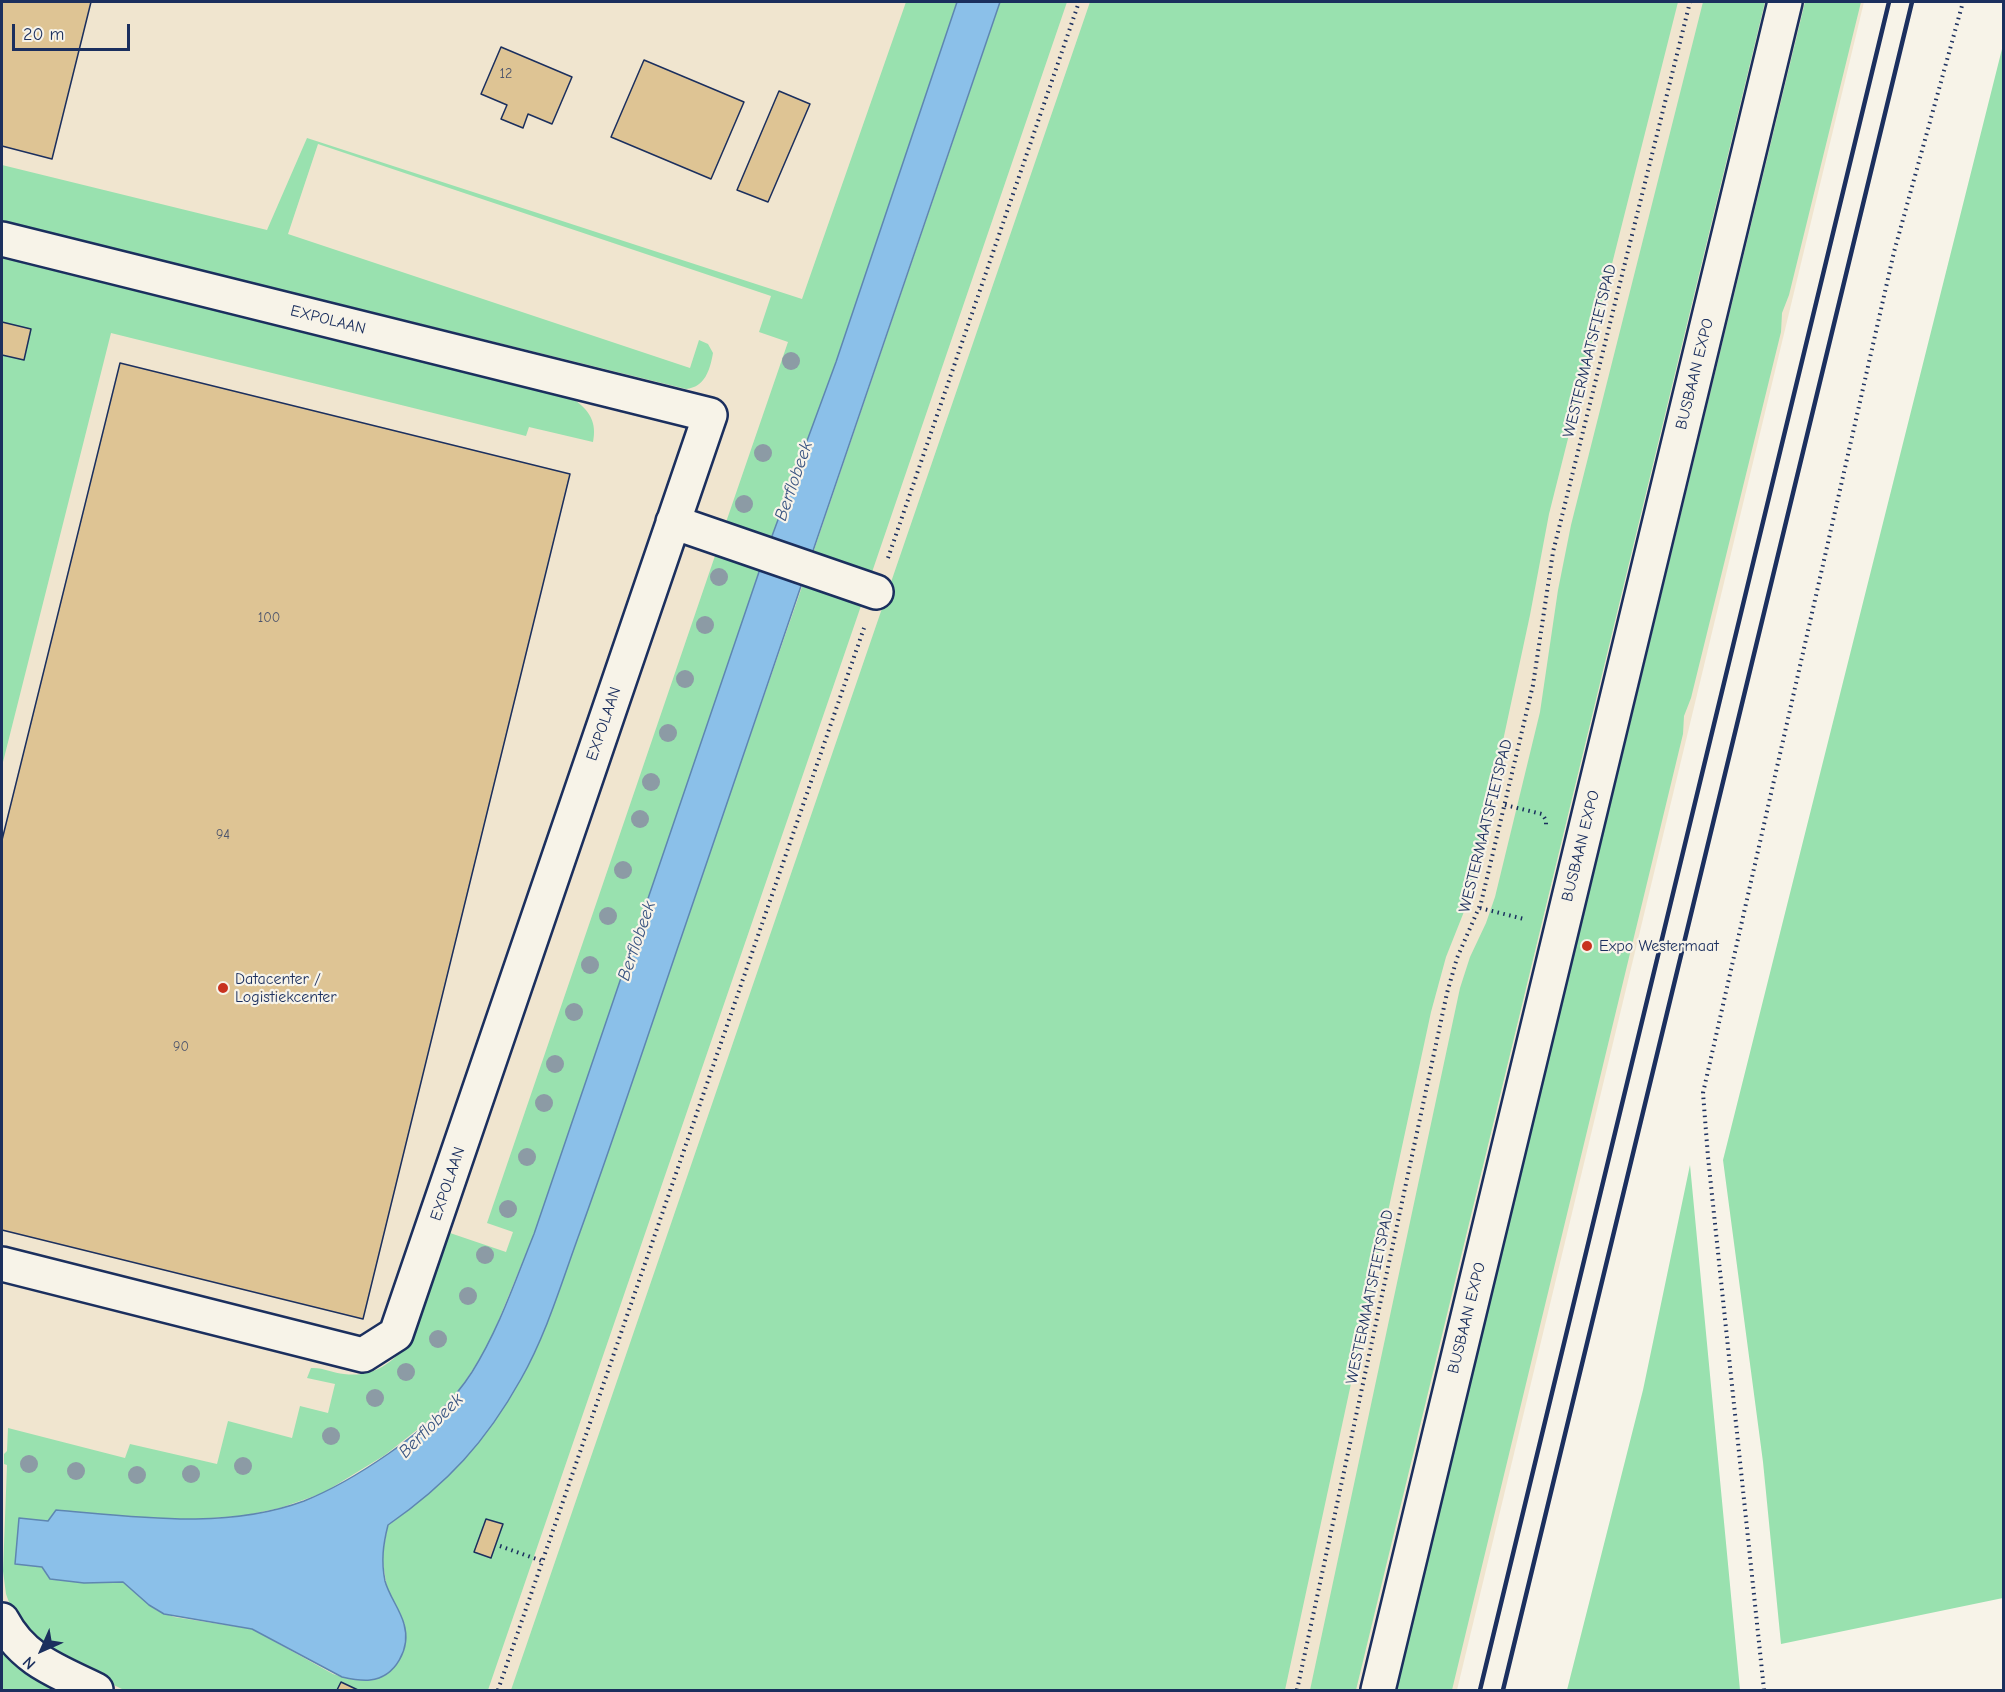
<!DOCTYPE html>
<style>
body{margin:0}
#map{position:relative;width:2005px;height:1692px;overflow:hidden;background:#f7f3e8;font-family:"Comic Neue",sans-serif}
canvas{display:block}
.frame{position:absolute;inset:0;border:3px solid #1b2f5e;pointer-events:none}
.north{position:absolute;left:12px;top:1620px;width:60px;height:60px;-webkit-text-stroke:4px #f7f3e8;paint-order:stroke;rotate:225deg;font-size:16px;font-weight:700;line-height:24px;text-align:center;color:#1b2f5e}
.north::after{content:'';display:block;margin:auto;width:21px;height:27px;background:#1b2f5e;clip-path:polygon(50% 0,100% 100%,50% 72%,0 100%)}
.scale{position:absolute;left:12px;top:24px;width:118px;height:27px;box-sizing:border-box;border:3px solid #1b2f5e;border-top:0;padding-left:8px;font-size:18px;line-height:21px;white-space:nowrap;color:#1b2f5e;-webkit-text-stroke:4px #f7f3e8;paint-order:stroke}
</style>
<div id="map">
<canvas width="2005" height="1692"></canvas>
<div class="frame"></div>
<div class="north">N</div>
<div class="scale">20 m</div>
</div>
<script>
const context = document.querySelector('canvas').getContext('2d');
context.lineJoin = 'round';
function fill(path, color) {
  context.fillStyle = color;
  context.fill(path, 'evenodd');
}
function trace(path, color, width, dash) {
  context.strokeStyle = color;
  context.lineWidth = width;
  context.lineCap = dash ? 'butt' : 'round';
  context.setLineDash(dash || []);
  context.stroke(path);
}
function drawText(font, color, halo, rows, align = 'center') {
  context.font = font + ' "Comic Neue",sans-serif';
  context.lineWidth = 4.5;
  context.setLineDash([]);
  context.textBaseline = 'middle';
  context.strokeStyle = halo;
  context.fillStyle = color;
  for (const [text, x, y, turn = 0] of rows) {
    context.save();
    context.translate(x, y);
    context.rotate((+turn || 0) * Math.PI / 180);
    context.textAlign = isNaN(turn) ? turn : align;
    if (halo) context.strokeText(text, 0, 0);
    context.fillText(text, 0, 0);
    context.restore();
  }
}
const built = new Path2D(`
 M 2,2 L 1864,2 L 1457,1690 L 2,1690 Z`);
const green = new Path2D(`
 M 906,2 L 957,2 L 836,362 L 770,542 L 724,528 L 788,342 L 759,332 L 771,296 L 318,144 L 288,234 L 690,368 L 699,340 L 708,344 L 713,353 C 710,370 705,387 686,389 L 2,221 L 2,165 L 267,230 L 307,138 L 802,299 Z
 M 1000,2 L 1067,2 L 870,578 L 812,556 Z
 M 1090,2 L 1678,2 L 1549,514 L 1530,615 L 1469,899 L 1446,957 L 1431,1012 L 1285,1690 L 511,1690 Z
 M 1703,2 L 1765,2 L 1356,1690 L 1310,1690 L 1460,988 L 1470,957 L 1486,923 L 1495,897 L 1540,712 L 1558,590 L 1571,525 Z
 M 1805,2 L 1861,2 L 1789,295 L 1782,313 L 1781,332 L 1691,698 L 1684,716 L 1683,734 L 1452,1690 L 1396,1690 Z
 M 2003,45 L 2003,1598 L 1781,1644 L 1763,1462 L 1723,1160 Z
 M 2,258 L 573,399 C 590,410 597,423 593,442 L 529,427 L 526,436 L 111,333 L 2,766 Z
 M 717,550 L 761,566 L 534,1234 L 488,1346 L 462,1386 L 437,1414 L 385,1455 L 323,1493 L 280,1508 L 242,1516 L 180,1520 L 148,1518 L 48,1521 L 19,1519 L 15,1564 L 42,1567 L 50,1579 L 84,1583 L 123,1582 L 156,1610 L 174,1617 L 252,1629 L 333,1674 L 342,1677 L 378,1678 L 384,1676 L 394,1667 L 403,1652 L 405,1643 L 405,1626 L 387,1588 L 382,1557 L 388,1525 C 463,1473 504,1419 542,1336 L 804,581 L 863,600 L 488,1690 L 124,1690 L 50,1654 L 15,1619 L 6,1594 L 3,1571 L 7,1465 L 4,1464 L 4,1454 L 7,1451 L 8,1428 L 125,1458 L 130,1444 L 217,1464 L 228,1421 L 292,1438 L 300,1406 L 328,1413 L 335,1384 L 307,1378 L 311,1368 C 322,1367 333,1373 344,1374 C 373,1378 396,1362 411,1338 L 450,1233 L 506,1252 L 513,1232 L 487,1223 Z
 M 1690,1165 L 1740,1690 L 1567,1690 L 1643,1390 Z
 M 2,1644 L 66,1690 L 2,1690 Z`);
const water = new Path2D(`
 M 957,2 L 1000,2 C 892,314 788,628 680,941 C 647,1038 615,1135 580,1232 C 562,1281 547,1333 521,1379 C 486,1442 447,1484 388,1525 C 383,1545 381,1561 385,1581 C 389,1596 400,1609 404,1624 C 411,1648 396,1677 370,1680 C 360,1681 351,1679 342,1677 L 252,1629 L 164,1614 L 149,1605 L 123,1582 L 84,1583 L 50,1579 L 42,1567 L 15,1564 L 19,1518 L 48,1521 L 56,1510 C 137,1517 226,1530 304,1501 C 334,1489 362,1472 388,1454 C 420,1432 451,1405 472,1372 C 499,1329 515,1281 534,1234 L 761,566 L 836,362 Z`);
const building = new Path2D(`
 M 2,2 L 91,2 L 52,159 L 2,146 Z
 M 501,47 L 572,77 L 552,124 L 528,114 L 523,128 L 501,119 L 507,105 L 481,94 Z
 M 644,60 L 744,102 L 711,179 L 611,137 Z
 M 779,91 L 810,104 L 768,202 L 737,190 Z
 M 2,322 L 31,329 L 24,360 L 2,355 Z
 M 120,363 L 570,474 L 363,1319 L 2,1230 L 2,840 Z
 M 486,1519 L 503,1524 L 491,1558 L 474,1552 Z
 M 341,1682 L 358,1690 L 337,1690 Z`);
const path = new Path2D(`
 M 888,558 L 1079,2
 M 1505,805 L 1542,814 L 1546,820 L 1546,826
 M 1480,908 L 1524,919
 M 500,1546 L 542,1561
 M 498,1690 L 864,628
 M 1297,1690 L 1447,993 L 1457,958 L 1481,903 L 1533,685 L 1553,552 L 1690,2
 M 1764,1690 L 1708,1157 L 1703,1093 L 1894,252 L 1963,2`);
const minor = new Path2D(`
 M 2,239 L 710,415 L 396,1334 L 363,1355 L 2,1264
 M 673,522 L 876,592
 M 2,1620 C 23,1660 57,1671 96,1690
 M 1378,1690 L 1785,2`);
const rail = new Path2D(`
 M 1480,1690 L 1889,2
 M 1503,1690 L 1912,2`);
const trees = [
 [791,361],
 [763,453],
 [744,504],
 [719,577],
 [705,625],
 [685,679],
 [668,733],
 [651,782],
 [640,819],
 [623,870],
 [608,916],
 [590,965],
 [574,1012],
 [555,1064],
 [544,1103],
 [527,1157],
 [508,1209],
 [485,1255],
 [468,1296],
 [438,1339],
 [406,1372],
 [375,1398],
 [331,1436],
 [29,1464],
 [243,1466],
 [76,1471],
 [191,1474],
 [137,1475]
];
const markers = [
 [1587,946,6,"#c8321e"],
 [223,988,6,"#c8321e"]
];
const numberNames = [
 ["12",506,74],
 ["100",269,618],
 ["94",223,835],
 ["90",181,1047]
];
const streetNames = [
 ["EXPOLAAN",328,320,14],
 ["WESTERMAATSFIETSPAD",1590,351,-76],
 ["BUSBAAN EXPO",1695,374,-76],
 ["EXPOLAAN",604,724,-71],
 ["WESTERMAATSFIETSPAD",1486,826,-76],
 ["BUSBAAN EXPO",1581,846,-76],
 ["EXPOLAAN",448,1184,-71],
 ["WESTERMAATSFIETSPAD",1370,1297,-78],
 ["BUSBAAN EXPO",1467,1318,-76]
];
const poiNames = [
 ["Expo Westermaat",1599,946],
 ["Datacenter /",235,979],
 ["Logistiekcenter",235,997]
];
const waterNames = [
 ["Berflobeek",794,481,-71],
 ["Berflobeek",637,941,-71],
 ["Berflobeek",431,1426,-45]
];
fill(built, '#f0e5cf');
fill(green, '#99e1af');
fill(water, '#8bc0e9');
trace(water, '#5e86b1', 1.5);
fill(building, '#dec494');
trace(building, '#1b2f5e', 1.5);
trace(minor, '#1b2f5e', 38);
trace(path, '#1b2f5e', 4, [1.5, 4.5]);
trace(minor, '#f7f3e8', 33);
trace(rail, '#1b2f5e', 4.5);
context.fillStyle = '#8c9ba5';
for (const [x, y] of trees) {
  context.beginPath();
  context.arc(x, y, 9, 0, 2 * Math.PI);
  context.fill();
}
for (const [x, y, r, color] of markers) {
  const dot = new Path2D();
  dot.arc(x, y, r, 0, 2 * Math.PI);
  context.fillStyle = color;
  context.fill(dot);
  trace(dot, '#f7f3e8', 2);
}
drawText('14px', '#4c546c', null, numberNames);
drawText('16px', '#1b2f5e', '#f7f3e8', streetNames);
drawText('16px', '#1b2f5e', '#f7f3e8', poiNames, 'left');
drawText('italic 18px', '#375381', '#f7f3e8', waterNames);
</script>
